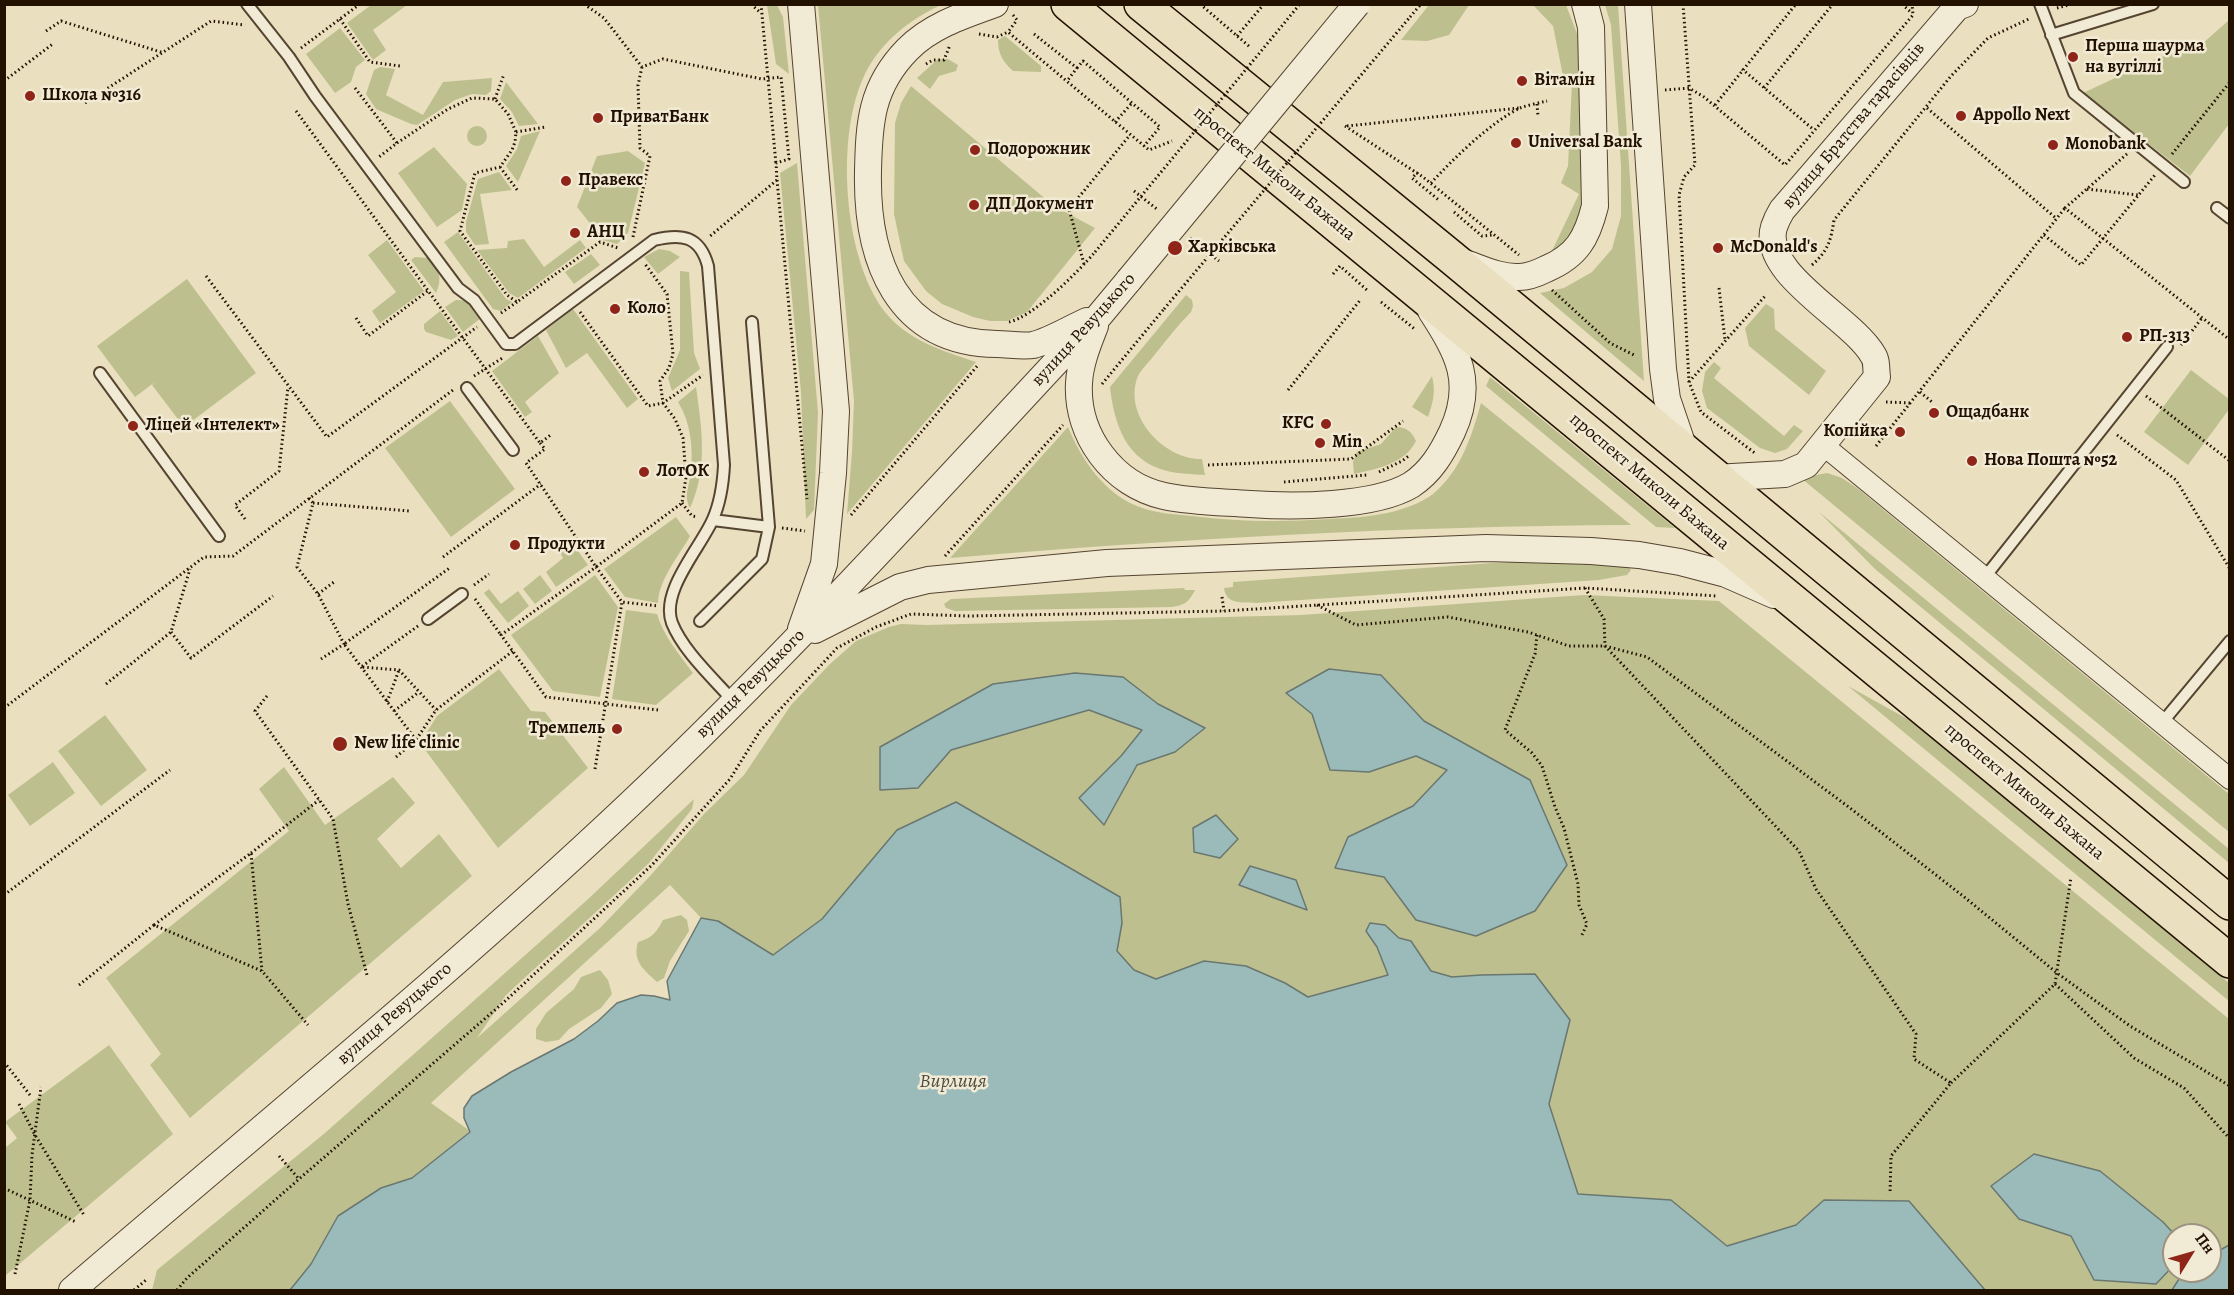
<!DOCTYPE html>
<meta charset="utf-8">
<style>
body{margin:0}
#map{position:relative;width:2234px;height:1295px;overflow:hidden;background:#eadfbf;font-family:Alegreya,serif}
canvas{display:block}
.frame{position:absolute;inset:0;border:6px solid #231100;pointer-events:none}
.north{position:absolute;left:2162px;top:1223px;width:60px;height:60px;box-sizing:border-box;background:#f1ead5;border:2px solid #9f9380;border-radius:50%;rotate:53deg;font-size:16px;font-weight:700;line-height:24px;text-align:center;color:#231100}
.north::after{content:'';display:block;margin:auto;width:21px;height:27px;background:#8f2418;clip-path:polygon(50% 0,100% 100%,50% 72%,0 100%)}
</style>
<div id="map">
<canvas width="2234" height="1295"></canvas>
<div class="frame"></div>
<div class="north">Пн</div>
</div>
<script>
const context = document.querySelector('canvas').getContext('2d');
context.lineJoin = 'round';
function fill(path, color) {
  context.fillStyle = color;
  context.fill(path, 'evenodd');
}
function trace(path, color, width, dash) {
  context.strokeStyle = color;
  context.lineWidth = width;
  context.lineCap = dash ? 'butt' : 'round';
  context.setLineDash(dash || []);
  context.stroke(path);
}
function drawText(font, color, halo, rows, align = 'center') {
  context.font = font + ' Alegreya,serif';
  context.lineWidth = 5;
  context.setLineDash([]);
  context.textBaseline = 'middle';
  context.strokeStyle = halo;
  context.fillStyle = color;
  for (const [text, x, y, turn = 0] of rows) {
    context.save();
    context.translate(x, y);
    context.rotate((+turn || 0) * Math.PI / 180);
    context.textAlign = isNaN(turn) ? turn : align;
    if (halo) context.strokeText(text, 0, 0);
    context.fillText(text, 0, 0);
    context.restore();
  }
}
const green = new Path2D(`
 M 371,5 L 407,5 L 373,30 L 386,50 L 373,60 L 347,23 Z
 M 767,5 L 777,5 L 783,17 L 789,74 L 776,64 Z
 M 818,5 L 941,5 C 910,19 880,43 865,74 C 835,135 843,258 885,312 C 907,340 943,351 976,362 L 847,514 L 852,452 L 854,401 Z
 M 1429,5 L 1469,5 L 1449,35 L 1427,41 L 1401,40 Z
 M 1533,5 L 1566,5 L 1583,49 L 1582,219 L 1567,243 L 1551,253 L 1579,194 L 1561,183 L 1568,166 L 1572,83 L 1564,81 L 1553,26 Z
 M 1605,5 L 1618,5 L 1644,381 L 1540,293 L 1564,288 L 1592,272 L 1612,249 L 1621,216 L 1621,166 L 1611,25 Z
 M 2229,20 L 2229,124 L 2190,176 L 2083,93 L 2158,58 L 2202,44 Z
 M 340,28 L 365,60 L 356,67 L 351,82 L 335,93 L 306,54 Z
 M 1005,36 L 1041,66 L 1041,72 L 1013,71 C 1003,62 998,54 998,40 Z
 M 938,59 L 948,59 L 958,65 L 956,71 L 939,76 L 930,89 L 917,78 Z
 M 380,67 L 395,69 L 386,95 L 423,115 L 443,82 L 492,78 L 491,91 L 486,95 L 472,94 L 455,100 L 417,125 L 411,124 L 376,109 L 366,94 L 374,70 Z
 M 506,82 L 538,124 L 519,126 L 512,112 L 500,99 Z
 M 911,86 L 1054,206 L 1095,228 L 1027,312 L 1007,321 L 990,321 L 973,317 L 942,304 L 926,291 L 904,261 L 894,214 L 895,123 L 901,103 Z
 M467 136a10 10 0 1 1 20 0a10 10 0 1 1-20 0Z
 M 540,131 L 518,182 L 506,166 L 517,149 L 521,136 Z
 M 434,147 L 467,184 L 462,210 L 437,227 L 398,173 Z
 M 628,151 L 645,163 L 628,233 L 617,244 L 603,240 L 577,207 L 597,156 Z
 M 797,163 L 818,413 L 814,510 L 806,519 L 801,392 L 780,173 Z
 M 499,172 L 512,190 L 480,194 L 489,244 L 475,245 L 466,232 L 466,222 L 478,179 Z
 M 458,232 L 506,299 L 512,302 L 501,311 L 493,309 L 444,242 Z
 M 524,239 L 544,267 L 580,240 L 586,248 L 518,298 L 509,293 L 477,250 L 507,248 L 508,241 Z
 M 387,240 L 424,291 L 380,323 L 372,311 L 396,292 L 368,255 Z
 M 659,249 L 670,251 L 680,257 L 658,274 L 644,257 Z
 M 591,254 L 600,265 L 574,284 L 565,272 Z
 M 415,257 L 428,258 C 439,269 443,278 436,293 L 411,260 Z
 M 680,271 L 689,272 L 694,353 L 700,369 L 672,391 L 668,378 L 680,350 Z
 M 187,279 L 256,373 L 184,427 L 152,385 L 155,382 L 135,397 L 97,346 Z
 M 1186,295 L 1192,300 L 1193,306 L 1191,312 C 1177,326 1165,342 1152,358 C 1148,363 1141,370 1138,376 C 1122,415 1164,460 1202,459 L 1205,475 C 1192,474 1179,474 1167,471 C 1126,461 1114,424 1110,387 Z
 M 456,300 C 470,300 474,307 481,318 L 463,332 L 445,307 Z
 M 1766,304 L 1774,309 L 1775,329 L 1826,371 L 1809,395 L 1749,346 L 1745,328 Z
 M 573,309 L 638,399 L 627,408 L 587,353 L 566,368 L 546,330 Z
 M 440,311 L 458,336 L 451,340 L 426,332 L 424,329 L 424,324 Z
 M 538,336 L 559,373 L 525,402 L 532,412 L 525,417 L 492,371 Z
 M 1714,362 L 1721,368 L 1714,378 L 1784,436 L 1794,425 L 1803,431 L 1787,449 L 1775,453 L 1760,448 L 1707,408 L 1702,391 L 1705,372 Z
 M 2191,370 L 2229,399 L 2230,408 L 2188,465 L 2144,432 Z
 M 1432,376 C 1436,391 1433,403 1428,417 L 1412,407 Z
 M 1490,377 L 1675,528 L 1656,527 L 1486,386 Z
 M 696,387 C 702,429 708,469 690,508 C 683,496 690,485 691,471 C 693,447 691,423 678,402 Z
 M 450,401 L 515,489 L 451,537 L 385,448 Z
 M 1481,403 L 1631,525 C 1404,526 1176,539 950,558 L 1068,427 C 1081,458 1100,487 1130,503 C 1150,513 1171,514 1192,516 C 1238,522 1283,522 1329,519 C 1348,518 1368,517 1387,513 C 1401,510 1422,503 1433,494 C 1461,471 1472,435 1481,403 Z
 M 1396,427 C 1407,427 1412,432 1416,441 C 1405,464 1376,469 1354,474 L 1353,462 L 1357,452 L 1381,444 Z
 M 1827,473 L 1842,478 L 1857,488 L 2229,794 L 2229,832 L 1801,478 Z
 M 1819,512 L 2229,849 L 2229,863 L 1875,569 Z
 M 676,517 L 690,536 C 679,556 659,579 658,603 L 625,597 L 604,569 Z
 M 568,537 L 588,565 L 556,587 L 546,572 L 563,558 L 556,545 Z
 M 1553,561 L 1628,565 L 1631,570 L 1627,575 L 1599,580 L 1256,603 C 1242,602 1226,605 1224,588 L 1233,587 L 1233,582 L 1492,563 Z
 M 540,575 L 552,591 L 535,604 L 523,589 Z
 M 595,575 L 618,607 L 600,697 L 553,691 L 511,635 Z
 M 1184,588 L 1185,590 L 1195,590 C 1189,602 1185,605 1172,607 L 955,611 L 946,608 L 944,604 L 951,599 Z
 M 489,589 L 501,604 L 518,591 L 529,606 L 508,623 L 484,593 Z
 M 1584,595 L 1719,601 L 2229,1019 L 2229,1290 L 1975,1290 L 1812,1211 L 1796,1225 L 1727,1246 L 1688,1214 L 1613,1196 L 1578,1194 L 1572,1176 L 1567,1173 L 1566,1155 L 1549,1104 L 1559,1064 L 1332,991 L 1308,997 L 1157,979 L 1131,969 L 1117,951 L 1120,934 L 846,906 L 773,955 L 718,921 L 701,918 L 670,885 L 431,1103 L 470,1131 L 412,1178 L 381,1188 L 338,1216 L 311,1264 L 290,1290 L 152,1290 L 157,1270 L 325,1133 L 586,901 L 694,799 L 692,809 L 649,863 L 506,995 L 477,1038 L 600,928 L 651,875 L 704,814 L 744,775 L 791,705 L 830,664 L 856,641 L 889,627 L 901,624 L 926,625 L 1301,615 ZM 2174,1235 L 2210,1235 L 2210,1271 L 2174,1271 Z
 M 626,610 L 657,614 C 664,637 679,654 693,673 L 656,705 L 612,699 Z
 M 499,669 L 531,711 L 545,712 L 588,768 L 498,848 L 420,743 L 437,716 Z
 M 1848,686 L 1913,722 L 2229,983 L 2229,1001 Z
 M 105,715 L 147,770 L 101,806 L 58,751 Z
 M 53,762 L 75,793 L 30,826 L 8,795 Z
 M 284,767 L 325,825 L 393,777 L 415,803 L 377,839 L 401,868 L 439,834 L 472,876 L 190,1118 L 150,1065 L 161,1054 L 106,978 L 289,831 L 259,789 Z
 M 681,915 L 687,920 L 689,931 L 670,961 L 664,978 L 657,982 C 644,970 632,961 638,942 C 652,938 656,933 663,920 Z
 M 600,970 L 608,980 L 612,994 L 601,1008 L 569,1029 L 559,1040 L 546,1042 L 536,1039 L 536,1029 L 546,1013 L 574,989 L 581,977 Z
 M 109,1045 L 173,1134 L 5,1276 L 5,1148 L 17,1138 L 5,1122 Z`);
const water = new Path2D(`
 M 1329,669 L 1381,675 L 1424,721 L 1530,780 L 1567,865 L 1535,911 L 1476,936 L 1416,920 L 1384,877 L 1335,868 L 1348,837 L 1413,806 L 1447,770 L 1416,756 L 1369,772 L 1330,770 L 1312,714 L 1286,693 Z
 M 1075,673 L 1123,677 L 1158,704 L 1205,728 L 1175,752 L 1137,765 L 1104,825 L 1079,798 L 1121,756 L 1142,730 L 1089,710 L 951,750 L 918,788 L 880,790 L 880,747 L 993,684 Z
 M 956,802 L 1120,897 L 1122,923 L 1117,951 L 1134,970 L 1156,979 L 1204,961 L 1246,966 L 1285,983 L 1308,997 L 1388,975 L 1377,947 L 1366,931 L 1370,923 L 1385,925 L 1399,938 L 1411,941 L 1431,971 L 1452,977 L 1481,975 L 1535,974 L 1570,1020 L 1549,1104 L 1578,1194 L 1671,1200 L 1727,1246 L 1796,1225 L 1824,1200 L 1909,1201 L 1985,1290 L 290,1290 L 311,1264 L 338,1216 L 381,1188 L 412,1178 L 470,1132 L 464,1118 L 464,1108 L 472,1096 L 511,1072 L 574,1039 L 598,1021 L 617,1003 L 641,995 L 654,996 L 670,1000 L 667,981 L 701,918 L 718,921 L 773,955 L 822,919 L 897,830 Z
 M 1216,815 L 1238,839 L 1220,858 L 1194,852 L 1193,828 Z
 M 1250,866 L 1296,880 L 1307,910 L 1239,885 Z
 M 2034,1154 L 2100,1171 L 2163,1222 L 2175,1235 L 2174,1265 L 2156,1284 L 2094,1280 L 2071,1236 L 2019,1219 L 1991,1186 Z
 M 2229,1245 L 2229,1290 L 2172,1290 L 2184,1271 L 2210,1271 L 2210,1256 Z`);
const path = new Path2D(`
 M 584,4 L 604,18 L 642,67 L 663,59 L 762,79 L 781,77 L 789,159 L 776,163 L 777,180 L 709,237
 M 751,4 L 761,13
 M 761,4 L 776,164
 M 1200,4 L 1250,47
 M 1683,4 L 1695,165 L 1684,177 L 1679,195 L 1689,382 L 1701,412 L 1756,454
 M 1902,4 L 1912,13
 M 2057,8 L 2072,4
 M 1013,15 L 1017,20 L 1008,32 L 1149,150 L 1172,141
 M 1410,17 L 1421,4
 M 340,19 L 370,62 L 400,66
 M 46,31 L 61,21 L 164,53
 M 979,34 L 997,37 L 1008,32
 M 1034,34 L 1077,68 L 1067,81
 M 1237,36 L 1264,4
 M 301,48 L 360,4
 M 926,64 L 933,60 L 944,60 L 950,45
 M 1077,68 L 1083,61 L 1160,127 L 1144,146
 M 1742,69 L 1814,130
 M 4,81 L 54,43
 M 355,88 L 397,143 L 379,157
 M 1764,88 L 1833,4
 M 1665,90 L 1689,88 L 1704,97 L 1785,165 L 1913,15 L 1912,4
 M 495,99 L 504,74
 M 85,103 L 211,21 L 245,25
 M 1537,104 L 1538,117
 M 1715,105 L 1796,4
 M 1927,108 L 2057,219
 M 296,111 L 540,443 L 552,434
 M 1115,122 L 1132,103
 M 1345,126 L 1423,177 L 1519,255
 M 1347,126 L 1519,108
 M 516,132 L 545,127
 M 397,143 L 448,109 L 472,98 L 495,99 L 508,114 L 516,132 L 515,142 L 512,150 L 500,167 L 475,173 L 460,231 L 507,295 L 517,302 L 600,242 L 618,248
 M 2127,154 L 2065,208 L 2230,340
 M 2172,154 L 2230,82
 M 500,167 L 518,191
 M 1418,174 L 1417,173 L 1412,178 L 1440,201
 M 777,180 L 807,499
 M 1431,183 C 1453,159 1491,122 1520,108 C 1528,105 1539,103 1547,101
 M 2087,189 L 2138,195
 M 1134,191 L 1158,210
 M 1454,212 L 1482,236 L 1493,235
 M 2044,235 L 2081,265 L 2155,175
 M 633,237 L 650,156 L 640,148 L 638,85 L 642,67
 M 1190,238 L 1219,261
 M 1084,264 L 1069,209 L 1130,135
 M 1812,265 C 1828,251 1831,240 1834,220 L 1951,76 L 1988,38 L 2031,18
 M 1333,274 L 1340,266 L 1368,291
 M 206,276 L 327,437 L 477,327
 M 1719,288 L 1725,340
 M 1552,290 L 1610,343 L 1636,356
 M 1381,302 L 1416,330
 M 580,312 L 648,406 L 663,403 L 703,375
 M 501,313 L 517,302
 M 356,318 L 368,336 L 429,290
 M 1009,322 C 1033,317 1078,272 1095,252
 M 2181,345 L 2202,318
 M 474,376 L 504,357
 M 1689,382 L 1766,295
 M 1102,384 L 1164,309
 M 1288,390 L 1361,299
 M 1920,392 L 1932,402
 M 2146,396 L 2230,461
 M 1886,402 L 1911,403
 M 2117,435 L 2176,480 L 2230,569
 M 540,443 L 545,449 L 526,463 L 596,567 L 682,503 L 686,477 L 683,438 L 675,419 L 663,403 L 660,381 L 669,368 L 673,354 L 667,294 L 645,264
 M 1876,446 L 2065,208
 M 1208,465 L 1351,459 L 1403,421
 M 1379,472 L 1402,461 L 1410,455
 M 1284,482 L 1367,475
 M 309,498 L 313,503 L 297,567 L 318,594 L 344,644 L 321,659
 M 313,503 L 409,511
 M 682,503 L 692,516 L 698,517
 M 851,515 L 978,365
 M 245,519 L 235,505 L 279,471 L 288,387
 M 782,528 L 805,531
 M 945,556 L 1063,425
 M 443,557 L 541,484
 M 474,585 L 489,574
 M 1585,588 L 1604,619 L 1605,646 L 1799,851 L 1816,889 L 1916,1034 L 1914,1059 L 1951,1083 L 1891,1156 L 1890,1194
 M 318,594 L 334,582
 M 1222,597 L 1224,611
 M 475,599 L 501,635
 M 1317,605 L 1356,625 L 1448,617 L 1528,632 L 1569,646 L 1605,646 L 1647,657 L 1850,808 L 1963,896 L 2057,973 L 2130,1026 L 2230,1086
 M 418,626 L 361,667 L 399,670 L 436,710
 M 171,632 L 191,658 L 273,596
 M 1537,635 L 1535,654 L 1505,730 L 1532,753 L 1542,766 L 1555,807 L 1564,828 L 1578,884 L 1579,905 L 1587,924 L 1581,937
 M 106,684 L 171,632 L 190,569
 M 267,696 L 255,711 L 333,819 L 348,904 L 367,975
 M 387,702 L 399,670
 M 4,708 L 204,557 L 233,556 L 453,390
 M 658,710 L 546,697 L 501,635 L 596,567 L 622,602 L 658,606
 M 394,711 L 419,692
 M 416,740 L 344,644 L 451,567
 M 396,757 L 416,740 L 436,710 L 513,651
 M 595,769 L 622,602
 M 251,853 L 319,800
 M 4,895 L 170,770
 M 154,925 L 251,853 L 262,971
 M 2055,984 L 2134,1058 L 2184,1088 L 2230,1139
 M 79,985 L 154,925 L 262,971 L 308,1025
 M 4,1062 L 30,1095
 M 1951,1083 L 2055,984 L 2071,877
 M 19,1104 L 35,1135 L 84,1215
 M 279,1156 L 299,1179
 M 4,1188 L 76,1222
 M 15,1274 L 30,1200 L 32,1155 L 41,1087
 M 134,1290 L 146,1280
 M 177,1290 L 187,1278 L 299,1179 L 503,1003 L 652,865 L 730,779 L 760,731 L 837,648 L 876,627 L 911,614 L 968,616 L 1224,611 L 1585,588 L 1717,596`);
const service = new Path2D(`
 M 247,4 L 289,57 L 315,96 L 458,288 L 474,300 L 506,344 L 515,344 L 654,240 C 682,233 700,236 708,266 L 724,465 C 723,484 721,501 713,519 C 701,547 660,591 672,623 C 683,651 714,679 734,702
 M 2040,4 L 2074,93 L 2184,182
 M 2051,35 L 2153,4
 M 2217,208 L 2230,218
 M 100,373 L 219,536
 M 467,388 L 513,450
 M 713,520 L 769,527 L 752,322
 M 1985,577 L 2167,347
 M 428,619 L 462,594
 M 700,621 L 762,559 L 769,527
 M 2161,724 L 2230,641`);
const minor = new Path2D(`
 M 1823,445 L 2230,779`);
const tertiary = new Path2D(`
 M 801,4 L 836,411 L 833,473 L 824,564 L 801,629
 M 995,4 C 964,15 930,26 907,50 C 871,87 869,123 868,171 C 866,259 896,343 997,344 C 1008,344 1022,347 1033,345 C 1050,341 1071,328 1087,321
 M 1638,4 L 1663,369 L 1667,399 L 1685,452
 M 1465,263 C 1482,269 1501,278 1519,277 C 1528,277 1538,273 1546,269 C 1577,256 1587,238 1595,206 L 1591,27 L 1585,4
 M 1095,326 C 1088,344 1080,363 1079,383 C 1076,435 1113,485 1164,496 C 1192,502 1222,502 1250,504 C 1293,507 1374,507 1411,485 C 1431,472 1442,453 1452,432 C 1475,382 1458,353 1431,311
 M 1715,478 L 1785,474 L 1806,465 L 1877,377 C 1876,371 1877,360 1873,355 C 1852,318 1760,274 1774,227 C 1776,221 1779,215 1782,210 L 1957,7 L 1965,4
 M 815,630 L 900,587 L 928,580 L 1107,563 L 1486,548 L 1591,551 L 1639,555 L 1680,562 L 1726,574 L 1774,595
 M 72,1290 C 259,1129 451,973 630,804 C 794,649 945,481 1099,316 L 1129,280`);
const trunk = new Path2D(`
 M 1068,4 L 2230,961
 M 1141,4 L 1451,257 L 2230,903`);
const pathBridge = new Path2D(`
 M 1095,252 L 1300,4
 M 1164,309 L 1410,17`);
const tertiaryBridge = new Path2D(`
 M 1129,280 L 1357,4`);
const markers = [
 [2073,57,6,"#8f2418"],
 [1522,81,6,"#8f2418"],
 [30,96,6,"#8f2418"],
 [1961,116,6,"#8f2418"],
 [598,118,6,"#8f2418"],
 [1516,143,6,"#8f2418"],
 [2053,145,6,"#8f2418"],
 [975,150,6,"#8f2418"],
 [566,181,6,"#8f2418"],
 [974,205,6,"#8f2418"],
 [575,233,6,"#8f2418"],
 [1175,248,8,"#8f2418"],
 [1718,248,6,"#8f2418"],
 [615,309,6,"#8f2418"],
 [2127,337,6,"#8f2418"],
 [1934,413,6,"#8f2418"],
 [1326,424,6,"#8f2418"],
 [133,426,6,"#8f2418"],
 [1900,432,6,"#8f2418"],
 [1320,443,6,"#8f2418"],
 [1972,461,6,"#8f2418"],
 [644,472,6,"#8f2418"],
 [515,545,6,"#8f2418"],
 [617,729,6,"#8f2418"],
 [340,744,8,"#8f2418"]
];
const poiNames = [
 ["Перша шаурма",2085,47],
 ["на вугіллі",2085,68],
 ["Вітамін",1534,81],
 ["Школа №316",42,96],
 ["Appollo Next",1973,116],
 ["ПриватБанк",610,118],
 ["Universal Bank",1528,143],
 ["Monobank",2065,145],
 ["Подорожник",987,150],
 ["Правекс",578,181],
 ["ДП Документ",986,205],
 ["АНЦ",587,233],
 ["Харківська",1188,248],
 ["McDonald's",1730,248],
 ["Коло",627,309],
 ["РП-313",2139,337],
 ["Ощадбанк",1946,413],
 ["KFC",1314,424,"right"],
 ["Ліцей «Інтелект»",145,426],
 ["Копійка",1888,432,"right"],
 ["Min",1332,443],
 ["Нова Пошта №52",1984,461],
 ["ЛотОК",656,472],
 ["Продукти",527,545],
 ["Тремпель",605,729,"right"],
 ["New life clinic",354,744]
];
const streetNames = [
 ["вулиця Братства тарасівців",1854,126,-50],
 ["проспект Миколи Бажана",1274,174,39],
 ["вулиця Ревуцького",1084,330,-48],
 ["проспект Миколи Бажана",1649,482,40],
 ["вулиця Ревуцького",751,684,-45],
 ["проспект Миколи Бажана",2024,792,40],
 ["вулиця Ревуцького",395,1014,-41]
];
const waterNames = [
 ["Вирлиця",953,1082]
];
fill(green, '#bdc08e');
fill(water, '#9abbba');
trace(water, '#6a7770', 1.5);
trace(service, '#554430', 14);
trace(minor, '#554430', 22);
trace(tertiary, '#554430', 28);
trace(trunk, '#231100', 36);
trace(path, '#231100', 3, [1.5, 3]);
trace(service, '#f1ead5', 10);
trace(minor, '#f1ead5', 20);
trace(tertiary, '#f1ead5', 26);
trace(trunk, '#eadfbf', 33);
trace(tertiaryBridge, '#554430', 28, []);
trace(pathBridge, '#231100', 3, [1.5, 3]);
trace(tertiaryBridge, '#f1ead5', 26);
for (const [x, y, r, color] of markers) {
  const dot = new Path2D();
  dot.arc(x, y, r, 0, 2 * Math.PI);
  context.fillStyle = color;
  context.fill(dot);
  trace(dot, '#f1ead5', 2);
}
drawText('bold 18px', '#231100', '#f1ead5', poiNames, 'left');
drawText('18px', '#231100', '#f1ead5', streetNames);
drawText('italic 20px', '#4d4c41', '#f1ead5', waterNames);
</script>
